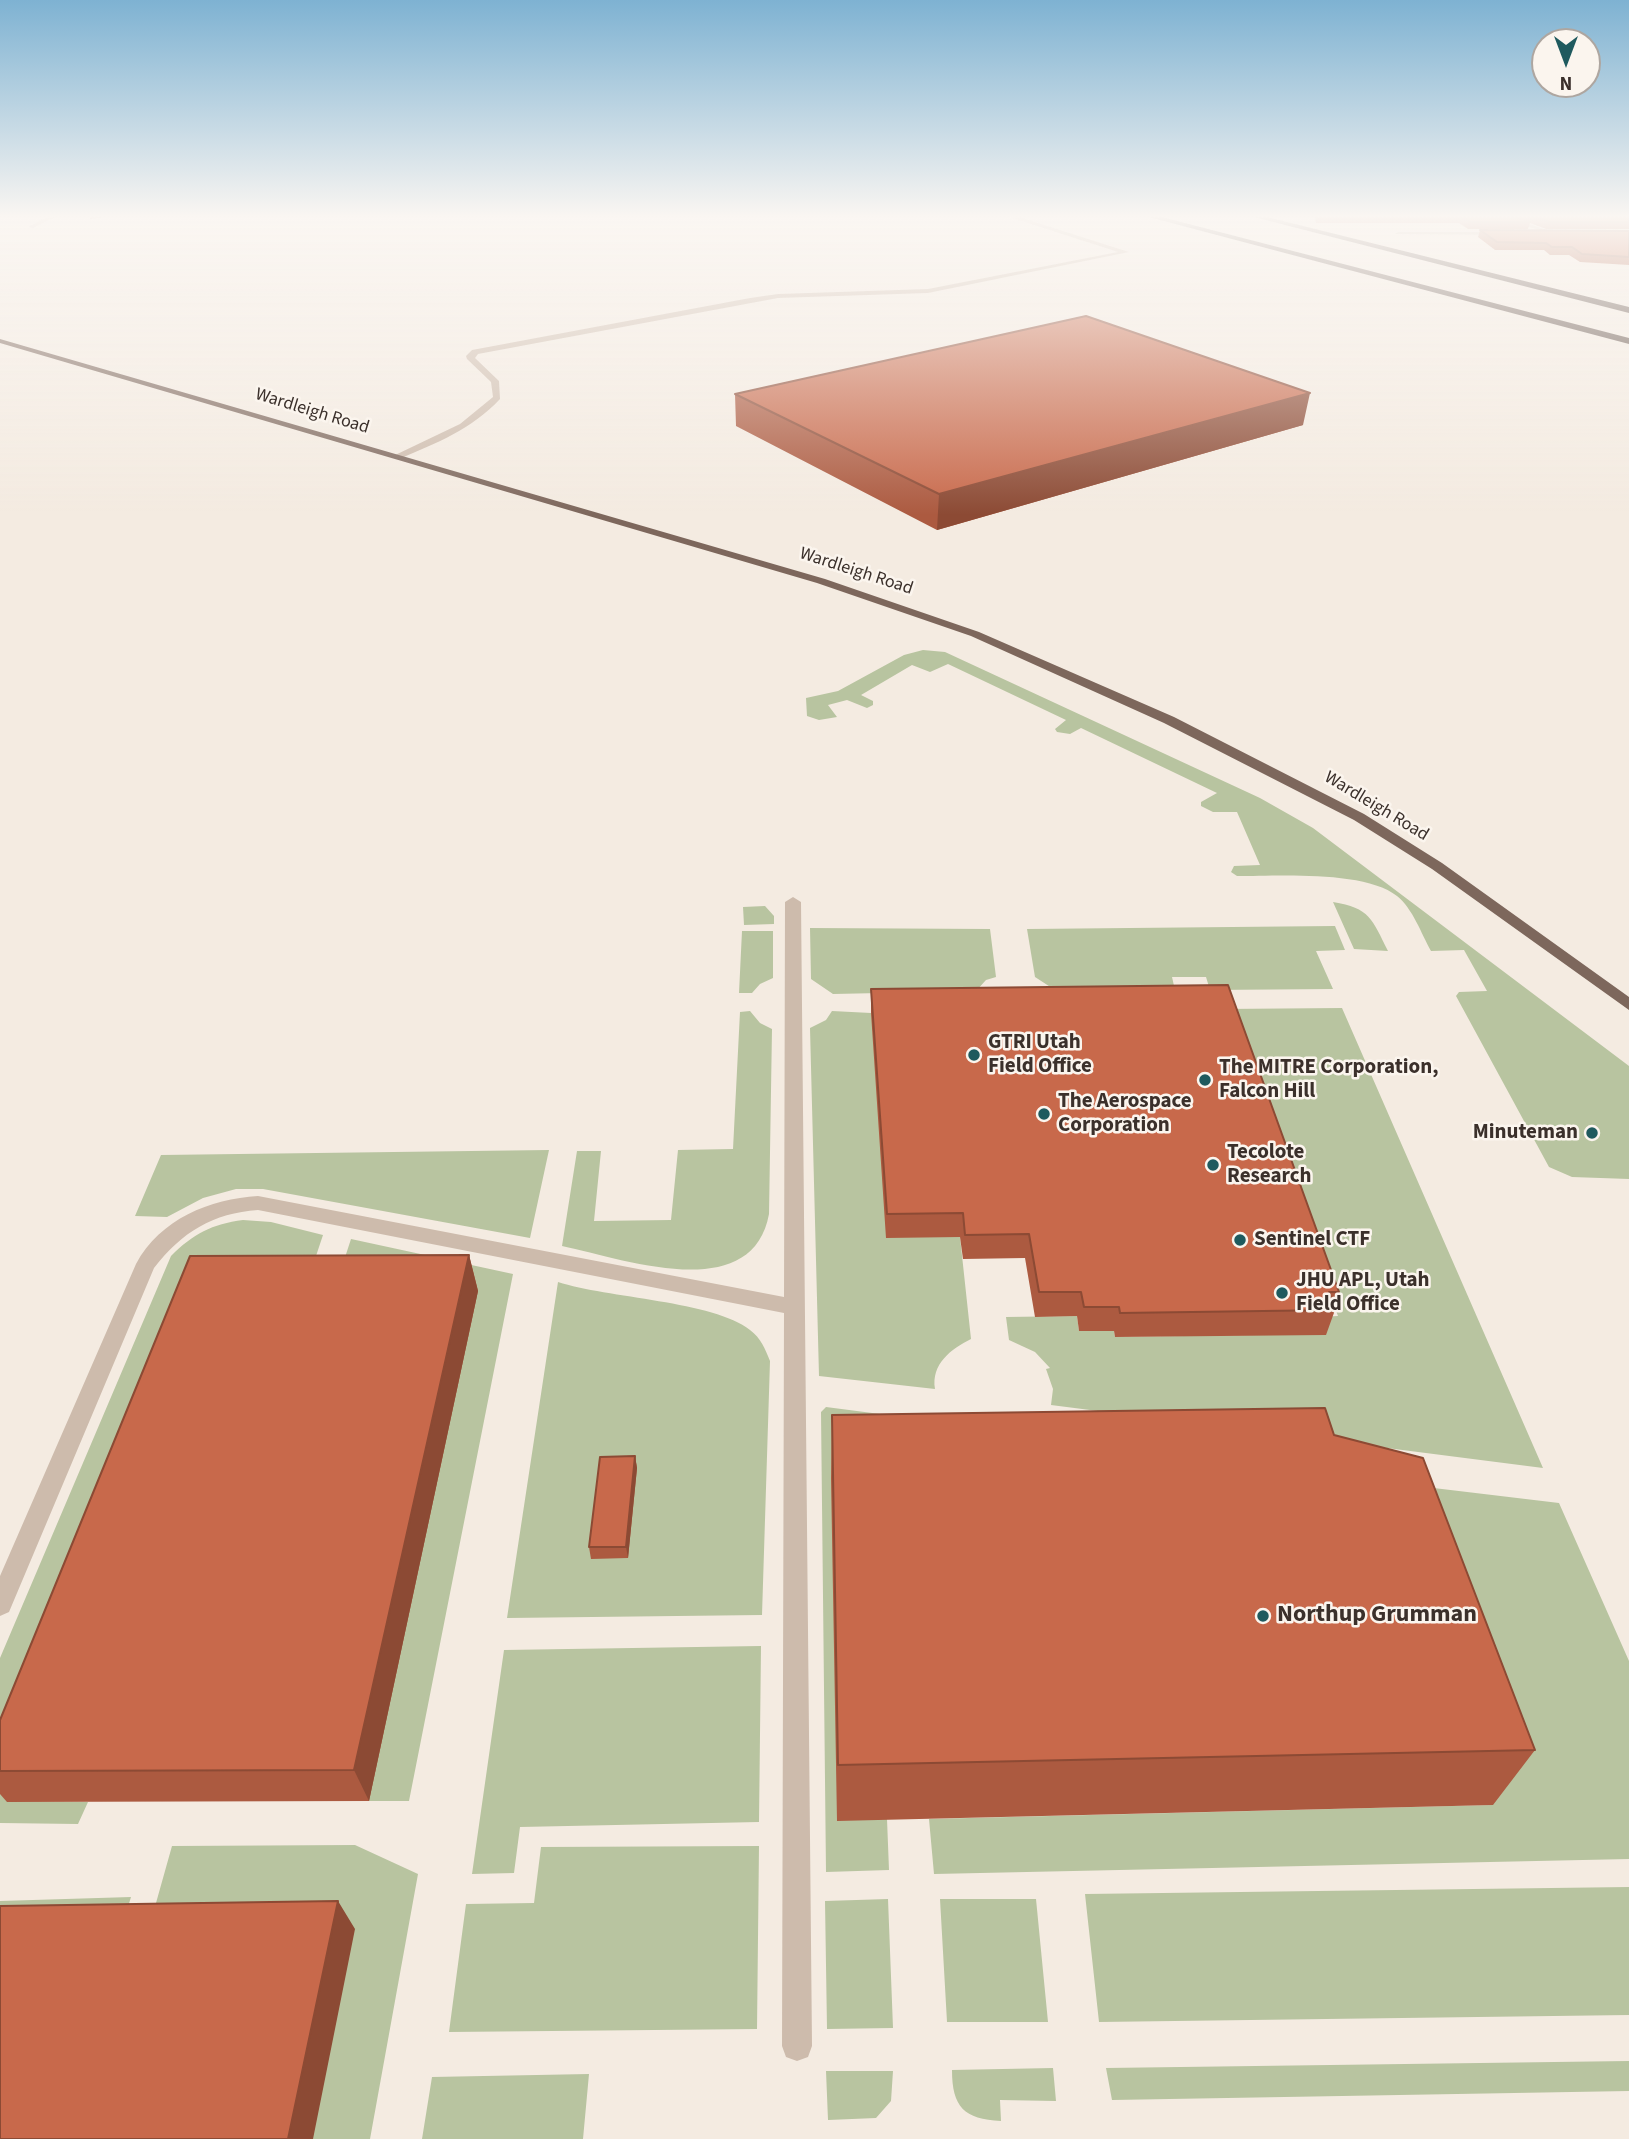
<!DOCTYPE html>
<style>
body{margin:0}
#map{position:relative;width:1629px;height:2139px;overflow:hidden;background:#f4ebe1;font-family:"Source Sans 3",sans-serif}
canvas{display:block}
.north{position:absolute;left:1531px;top:28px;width:70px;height:70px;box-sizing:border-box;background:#fbf5ee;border:2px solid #aea6a0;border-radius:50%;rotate:180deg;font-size:19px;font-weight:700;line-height:28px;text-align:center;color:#3b302b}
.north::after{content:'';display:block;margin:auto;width:24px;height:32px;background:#1f5a5e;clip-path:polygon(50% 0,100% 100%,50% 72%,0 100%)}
</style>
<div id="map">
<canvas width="1629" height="2139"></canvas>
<div class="north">N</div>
</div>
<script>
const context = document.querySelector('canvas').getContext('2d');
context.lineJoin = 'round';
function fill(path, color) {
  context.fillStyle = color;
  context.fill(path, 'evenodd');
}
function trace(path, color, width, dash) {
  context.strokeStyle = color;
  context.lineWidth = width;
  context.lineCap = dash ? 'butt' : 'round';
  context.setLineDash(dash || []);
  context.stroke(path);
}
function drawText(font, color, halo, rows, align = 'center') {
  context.font = font + ' "Source Sans 3",sans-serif';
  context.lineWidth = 5;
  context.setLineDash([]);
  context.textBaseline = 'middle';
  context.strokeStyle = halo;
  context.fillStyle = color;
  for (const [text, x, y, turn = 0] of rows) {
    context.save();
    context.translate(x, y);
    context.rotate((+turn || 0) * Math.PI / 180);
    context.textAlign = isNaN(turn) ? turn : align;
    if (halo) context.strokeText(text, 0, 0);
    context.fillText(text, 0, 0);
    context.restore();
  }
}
const green = new Path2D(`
 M 923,650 L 945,652 L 1260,798 L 1313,828 L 1629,1066 L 1629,1179 L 1572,1177 L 1549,1167 L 1456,996 L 1459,992 L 1487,991 L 1464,950 L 1431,951 C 1421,933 1413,909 1397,896 C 1365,870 1277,876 1237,876 L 1231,872 L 1234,866 L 1260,865 L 1237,812 L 1213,812 L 1201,806 L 1201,802 L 1217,793 L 1081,728 L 1070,734 L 1057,732 L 1055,729 L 1066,720 L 948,664 L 930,672 L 912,665 L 861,695 L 873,701 L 873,705 L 867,708 L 847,700 L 828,705 L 837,717 L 819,720 L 807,716 L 806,698 L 838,691 L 904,655 Z
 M 1333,902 C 1370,908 1372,919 1388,951 L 1354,949 Z
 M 765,906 L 774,916 L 774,924 L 744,925 L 743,907 Z
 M 1335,926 L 1345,950 L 1316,951 L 1333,989 L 1210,990 L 1206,977 L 1172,977 L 1175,990 L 1055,990 L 1035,977 L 1027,929 Z
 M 810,928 L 990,929 L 996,977 L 986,980 L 976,991 L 833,994 L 811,979 Z
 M 742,931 L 773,931 L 773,978 L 760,984 L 752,993 L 739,993 Z
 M 1342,1008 L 1543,1468 L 1051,1405 L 1053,1389 L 1046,1369 L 1050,1368 L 1035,1352 L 1009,1340 L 1006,1317 L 1077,1316 L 1079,1331 L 1114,1331 L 1115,1337 L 1326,1334 L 1320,1317 L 1338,1316 L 1223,1009 Z
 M 750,1011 L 760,1023 L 772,1029 L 769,1214 C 752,1306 624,1259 562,1246 L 577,1151 L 601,1151 L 594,1221 L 671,1220 L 678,1150 L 733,1149 L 740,1012 Z
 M 832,1011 L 871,1013 L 960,1237 L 971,1339 C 951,1349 931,1364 935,1389 L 819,1376 L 810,1028 L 826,1020 Z
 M 549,1150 L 530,1238 L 263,1189 L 236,1189 L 203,1198 L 167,1217 L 135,1216 L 161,1155 Z
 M 243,1220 L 271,1222 L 323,1235 L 304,1292 L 7,1801 L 88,1802 L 78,1824 L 0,1823 L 0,1658 L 171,1256 C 193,1234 212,1224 243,1220 Z
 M 351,1239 L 513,1274 L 409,1801 L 369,1801 L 334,1291 Z
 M 558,1282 C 607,1298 714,1301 750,1330 C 761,1338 765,1349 770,1361 L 762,1615 L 507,1618 Z
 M 826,1407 L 957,1424 L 887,1819 L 889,1870 L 826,1872 L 821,1412 Z
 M 1300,1472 L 1559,1503 L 1629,1661 L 1629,1859 L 934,1874 L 929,1819 L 1492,1805 Z
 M 761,1646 L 759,1822 L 520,1827 L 514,1873 L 472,1874 L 504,1650 Z
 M 355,1845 L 418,1874 L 370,2139 L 313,2139 L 199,1910 L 156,1903 L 172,1846 Z
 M 759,1846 L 757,2029 L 449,2032 L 466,1904 L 534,1903 L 541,1847 Z
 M 1629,1887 L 1629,2015 L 1099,2022 L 1085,1894 Z
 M 131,1897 L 120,1933 L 0,1935 L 0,1901 Z
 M 888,1899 L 893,2028 L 827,2029 L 825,1901 Z
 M 940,1899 L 1036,1899 L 1048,2022 L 947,2022 Z
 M 1629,2061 L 1629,2091 L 1112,2100 L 1106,2068 Z
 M 1053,2068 L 1056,2101 L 1000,2100 L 1001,2121 C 964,2119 952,2107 952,2070 Z
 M 826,2071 L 893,2071 L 891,2101 L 876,2118 L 828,2120 Z
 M 589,2074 L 583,2139 L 422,2139 L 432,2077 Z`);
const minor = new Path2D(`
 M 49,216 L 57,216 L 33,228 L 28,227 Z
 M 1006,216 L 1016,216 L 1129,252 L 928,293 L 778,298 L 478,354 L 475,358 L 499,381 L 500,399 C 472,429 437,443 399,459 L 391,457 L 460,424 L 493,397 L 491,382 L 467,359 L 466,356 L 472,350 L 750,298 L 778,294 L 928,289 L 1118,252 Z
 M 1494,216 L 1504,216 L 1560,234 L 1555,235 Z
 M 1503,232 L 1505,235 L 1395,234 L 1398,232 Z
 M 793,897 L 801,902 L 812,2046 L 808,2057 L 797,2061 L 786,2057 L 782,2046 L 784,1313 L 258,1210 C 213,1213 182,1232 154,1268 L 9,1612 L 0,1616 L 0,1576 L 136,1264 C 160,1219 210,1199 258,1196 L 784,1297 L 785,902 Z`);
const major = new Path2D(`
 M 0,339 L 825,579 L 979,632 L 1174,717 L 1364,814 L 1442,863 L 1629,997 L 1629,1010 L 1432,869 L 1354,820 L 1164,723 L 971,636 L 817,583 L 0,343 Z`);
const highway = new Path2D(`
 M 1145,216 L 1158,216 L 1629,338 L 1629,344 Z
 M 1250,216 L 1263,216 L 1629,307 L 1629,313 Z`);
const wall = new Path2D(`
 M 1315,216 L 1629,216 L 1629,229 L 1546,229 L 1530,223 L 1528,229 L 1468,229 L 1459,223 L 1316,223 Z
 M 1480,230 L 1629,231 L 1629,265 L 1580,262 L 1569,255 L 1550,255 L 1544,250 L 1495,250 L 1478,237 Z
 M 735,394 L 1303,425 L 937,530 L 736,426 Z
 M 871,989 L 1339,1292 L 1334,1306 L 1335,1310 L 1326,1335 L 1115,1337 L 1114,1331 L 1079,1331 L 1077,1316 L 1035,1317 L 1025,1258 L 963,1259 L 960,1237 L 886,1238 L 871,1013 Z
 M 469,1255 L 478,1291 L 369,1801 L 7,1802 L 0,1794 L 0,1720 Z
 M 832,1415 L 1334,1435 L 1535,1750 L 1493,1805 L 837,1821 L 831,1478 Z
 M 635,1456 L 637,1468 L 628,1558 L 591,1559 L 589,1547 Z`);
const shadedWall = new Path2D(`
 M 89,216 L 113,216 L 90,219 Z
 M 1310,393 L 1303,425 L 937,530 L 939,494 Z
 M 469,1255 L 478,1291 L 369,1801 L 354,1770 Z
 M 635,1456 L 637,1468 L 628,1558 L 626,1547 Z
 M 338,1901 L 355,1929 L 313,2139 L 288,2139 Z`);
const building = new Path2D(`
 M 1462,216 L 1513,216 L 1530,222 L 1470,222 Z
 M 1533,216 L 1629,216 L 1629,222 L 1549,222 Z
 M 1480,230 L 1629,231 L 1629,257 L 1582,254 L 1572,247 L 1552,247 L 1546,243 L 1497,242 Z
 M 1086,316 L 1310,393 L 939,494 L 735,394 Z
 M 1228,985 L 1339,1292 L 1329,1292 L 1335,1310 L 1120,1313 L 1119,1307 L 1084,1307 L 1081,1292 L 1039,1292 L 1029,1234 L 965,1235 L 963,1213 L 887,1214 L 871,989 Z
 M 469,1255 L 354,1770 L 0,1771 L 0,1720 L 190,1256 Z
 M 1325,1408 L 1334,1435 L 1423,1458 L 1535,1750 L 838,1765 L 832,1415 Z
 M 635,1456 L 626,1547 L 589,1547 L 600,1457 Z
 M 338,1901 L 288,2139 L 0,2139 L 0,1906 Z`);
const markers = [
 [974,1055,7,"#1f5a5e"],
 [1205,1080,7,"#1f5a5e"],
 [1044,1114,7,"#1f5a5e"],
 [1592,1133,7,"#1f5a5e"],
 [1213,1165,7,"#1f5a5e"],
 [1240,1240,7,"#1f5a5e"],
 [1282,1293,7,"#1f5a5e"],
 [1263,1616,7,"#1f5a5e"]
];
const farStreetnames = [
 ["Wardleigh Road",312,412,17],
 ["Wardleigh Road",856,572,18],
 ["Wardleigh Road",1376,807,31]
];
const poiNames = [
 ["GTRI Utah",988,1043],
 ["Field Office",988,1067],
 ["The MITRE Corporation,",1219,1068],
 ["Falcon Hill",1219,1092],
 ["The Aerospace",1058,1102],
 ["Corporation",1058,1126],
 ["Minuteman",1578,1133,"right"],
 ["Tecolote",1227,1153],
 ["Research",1227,1177],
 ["Sentinel CTF",1254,1240],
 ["JHU APL, Utah",1296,1281],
 ["Field Office",1296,1305]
];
const nearPoinames = [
 ["Northup Grumman",1277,1616]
];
fill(green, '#b8c4a0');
fill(minor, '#cdbbac');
fill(major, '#7d675c');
fill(highway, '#5c4a42');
fill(wall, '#ac5a40');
fill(shadedWall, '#8c4a34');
fill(building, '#c8694b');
trace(building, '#8c4a34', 2);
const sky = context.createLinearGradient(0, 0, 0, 515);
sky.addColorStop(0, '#7eb2d2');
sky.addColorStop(0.42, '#faf6f2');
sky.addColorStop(1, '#faf6f200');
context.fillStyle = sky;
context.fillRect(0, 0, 1629, 515);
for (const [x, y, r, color] of markers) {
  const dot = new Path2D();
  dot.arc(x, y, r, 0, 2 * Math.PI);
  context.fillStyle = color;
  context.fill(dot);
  trace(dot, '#fbf5ee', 2.5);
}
drawText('18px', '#3b302b', '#fbf5ee', farStreetnames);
drawText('bold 21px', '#3b302b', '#fbf5ee', poiNames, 'left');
drawText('bold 24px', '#3b302b', '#fbf5ee', nearPoinames, 'left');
</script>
